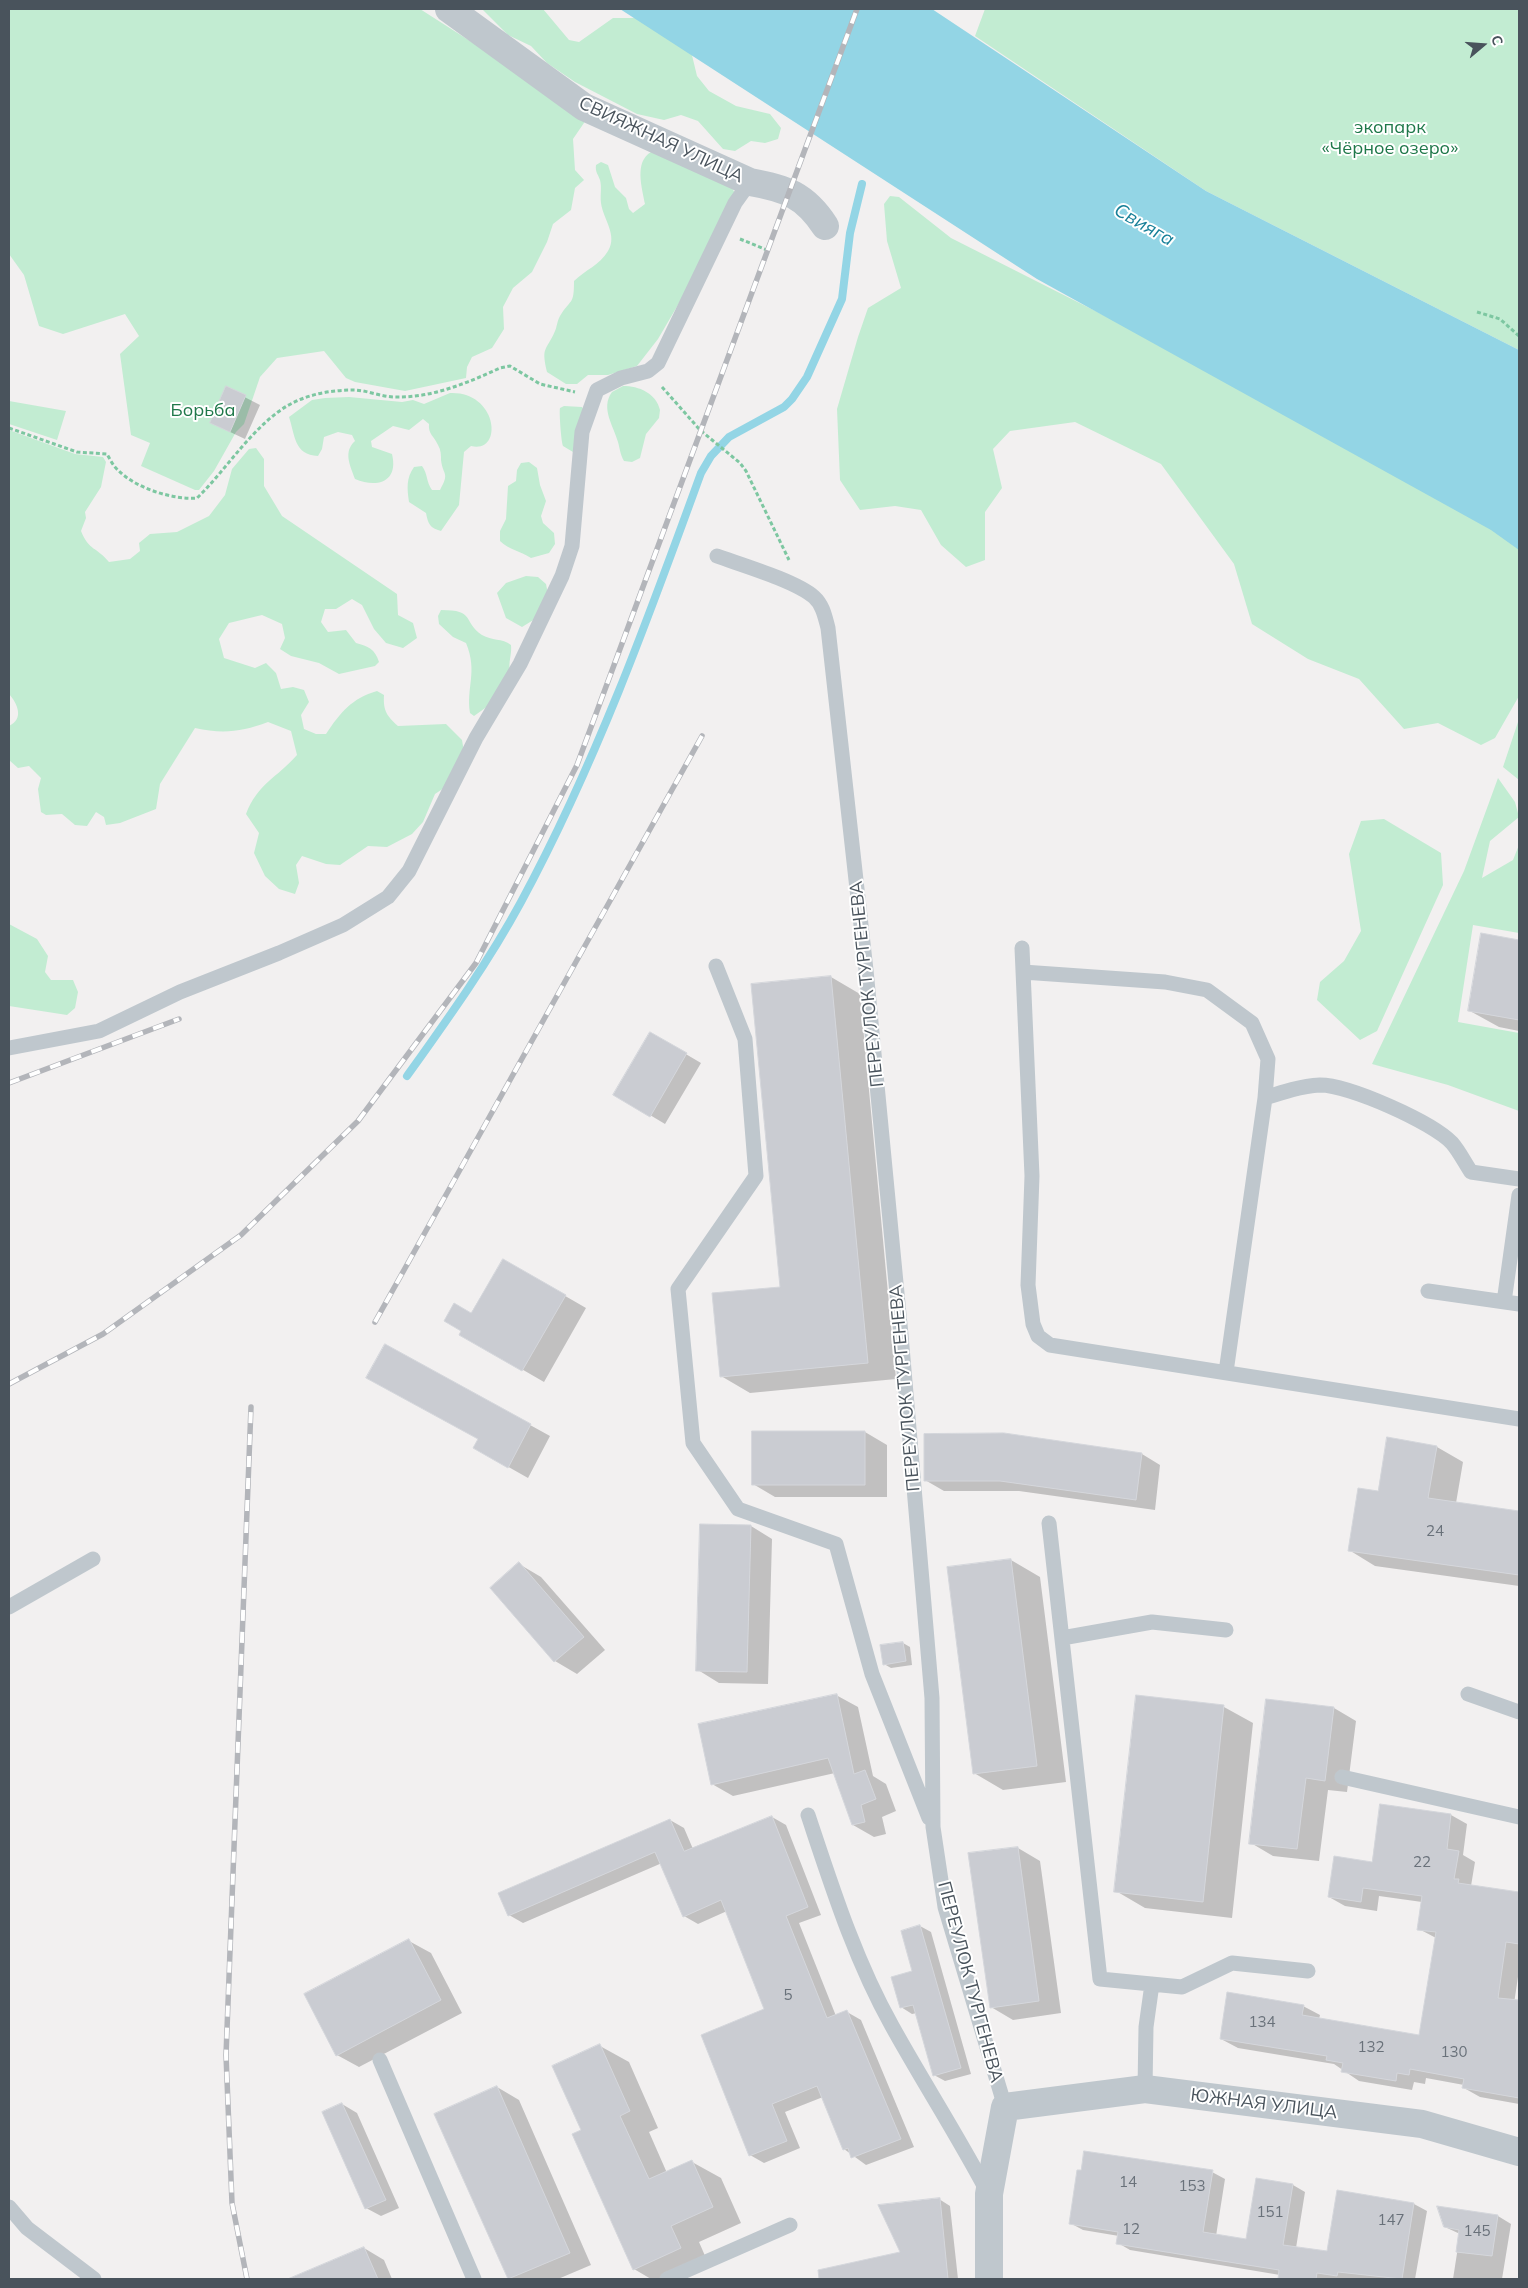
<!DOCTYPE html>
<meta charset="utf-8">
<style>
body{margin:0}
#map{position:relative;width:1528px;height:2288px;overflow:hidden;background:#f2f0f0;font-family:Mulish,sans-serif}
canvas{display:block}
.frame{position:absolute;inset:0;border:10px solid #49535c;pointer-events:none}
.north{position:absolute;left:1458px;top:20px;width:50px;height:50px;-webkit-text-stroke:4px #fff;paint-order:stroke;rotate:72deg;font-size:14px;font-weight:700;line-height:20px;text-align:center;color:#49535c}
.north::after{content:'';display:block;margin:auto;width:18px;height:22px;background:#49535c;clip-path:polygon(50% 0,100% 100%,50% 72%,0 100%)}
</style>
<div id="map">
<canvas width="1528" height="2288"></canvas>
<div class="frame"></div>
<div class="north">С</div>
</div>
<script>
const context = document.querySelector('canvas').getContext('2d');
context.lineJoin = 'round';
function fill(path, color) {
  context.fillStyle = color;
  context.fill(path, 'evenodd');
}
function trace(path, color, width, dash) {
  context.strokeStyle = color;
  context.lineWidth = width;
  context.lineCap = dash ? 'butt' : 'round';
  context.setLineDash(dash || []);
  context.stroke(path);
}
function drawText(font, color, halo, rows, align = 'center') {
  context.font = font + ' Mulish,sans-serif';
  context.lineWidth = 4;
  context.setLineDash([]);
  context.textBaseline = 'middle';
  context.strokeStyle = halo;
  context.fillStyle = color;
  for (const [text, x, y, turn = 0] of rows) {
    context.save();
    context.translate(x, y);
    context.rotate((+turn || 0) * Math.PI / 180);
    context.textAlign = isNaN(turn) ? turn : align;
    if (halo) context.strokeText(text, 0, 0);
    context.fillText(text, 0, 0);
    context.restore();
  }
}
const green = new Path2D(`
 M 9,9 L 420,9 L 531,80 L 586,120 L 573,139 L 575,170 L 584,180 L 575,188 L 571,210 L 553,224 L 547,242 L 532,272 L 513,288 L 503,307 L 504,329 L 492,348 L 472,357 L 467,367 L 466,378 L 405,391 L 355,382 L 346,378 L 324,351 L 277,358 L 260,377 L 244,424 L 236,432 L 214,471 L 199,490 L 195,490 L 141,466 L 150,443 L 131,435 L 120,354 L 139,336 L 125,314 L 63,334 L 39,326 L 24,275 L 9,254 Z
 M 482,9 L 543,9 L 569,40 L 579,42 L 613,18 L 646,18 L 690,47 L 697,76 L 709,91 L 736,106 L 770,114 L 781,128 L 778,139 L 765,143 L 751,141 L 735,151 L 723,149 L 698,121 L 681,115 L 664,120 L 637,114 L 575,82 L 547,63 L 531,46 L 508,35 Z
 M 985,9 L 1519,9 L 1519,350 L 1206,191 L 975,36 Z
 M 651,152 L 724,174 L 736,195 L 682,298 L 658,339 L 637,366 L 608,375 L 588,375 L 577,384 L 566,384 L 547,372 C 541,346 546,352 555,331 C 557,327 557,321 560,316 C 571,298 574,306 574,281 C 585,270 600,265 608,251 C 618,235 603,219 601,203 C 600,195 602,187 600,180 C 598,174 595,172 596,165 L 601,162 L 608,165 L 615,187 L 626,198 L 629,209 L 633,213 L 645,204 C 642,188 634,162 651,152 Z
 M 890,196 L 899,197 L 951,238 L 1214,371 L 1519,532 L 1519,696 L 1495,738 L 1481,745 L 1438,723 L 1404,729 L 1359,679 L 1308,659 L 1252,624 L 1234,564 L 1161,464 L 1075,422 L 1010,431 L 993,449 L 1002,488 L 985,512 L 985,560 L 966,567 L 941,545 L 921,510 L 895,506 L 860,510 L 840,480 L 837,409 L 858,337 L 868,308 L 901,288 L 887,241 L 884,204 Z
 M 623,386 C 639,386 656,393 660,410 L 659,418 L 646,434 L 640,458 L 632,462 L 624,461 C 620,454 620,449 618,442 C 614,427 600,408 612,392 Z
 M 450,393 C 498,391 504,454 471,446 L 464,452 L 459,505 L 441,531 C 430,528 428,524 426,513 L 409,502 C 407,489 406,478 414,467 L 422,466 C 428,474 426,482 432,490 L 440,490 C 450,472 443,476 441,460 C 441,455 441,450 438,445 C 434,436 428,434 429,424 L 423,419 L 409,430 L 393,426 L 371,441 L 372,447 L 392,454 C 399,483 376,488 355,479 C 350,465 343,452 355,441 L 352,435 L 338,432 L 324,437 L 322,449 L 318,456 C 294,455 295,435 289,417 L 312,400 L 325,398 L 349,397 L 402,402 L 413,400 L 424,404 Z
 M 9,401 L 66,411 L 57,440 L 9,424 Z
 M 564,406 L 582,407 L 585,412 L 573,452 L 563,446 C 561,441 559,411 560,408 Z
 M 9,430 L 75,454 L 103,457 L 106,462 L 101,487 L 85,512 L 86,518 L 81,531 C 89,551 97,547 109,562 L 130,559 L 140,551 L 139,543 L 150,534 L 177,532 L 209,516 L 225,495 L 232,469 L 249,449 L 256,448 L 264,459 L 264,486 L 282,516 L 397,594 L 398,615 L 413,623 L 417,638 L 403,648 L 386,643 L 374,629 L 362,605 L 352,599 L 336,609 L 325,609 L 321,622 L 328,632 L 346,630 L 356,643 C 368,646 375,649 379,662 L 375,666 L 339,674 L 319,663 L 291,656 L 280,649 L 285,638 L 282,624 L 262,615 L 229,623 L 219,639 L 224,658 L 255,668 L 266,663 L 276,673 L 281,689 L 293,687 L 304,690 L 309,702 L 301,715 L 304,729 L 316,734 L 326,734 C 340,713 352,698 377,691 L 384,695 C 383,711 387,716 398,726 L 446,724 L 462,740 L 464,752 L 447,786 L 435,794 L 423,822 L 412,834 L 387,847 L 368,846 L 340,865 L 326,864 L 302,856 L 296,865 L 299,883 L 295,894 L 279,889 L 265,876 L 254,853 L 259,833 L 246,814 C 258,783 277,778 297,755 L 291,731 L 268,722 C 242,732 222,734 195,728 L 160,784 L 156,809 L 120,823 L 106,825 L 104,817 L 96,812 L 87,826 L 75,825 L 62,814 L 46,815 L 41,812 L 38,789 L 41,778 L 29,766 L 18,768 L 9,760 L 9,726 C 24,719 18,704 9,694 Z
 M 529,462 L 537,468 L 540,485 L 546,501 L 541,516 L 543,523 L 554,533 L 555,544 L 549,553 L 531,558 C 521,551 509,550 500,541 L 500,531 L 506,519 L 508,486 L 516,481 L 517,470 L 521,463 Z
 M 526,576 L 538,577 L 546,584 L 548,594 L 535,619 L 522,627 L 506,618 L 497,593 L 506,583 Z
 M 441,610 C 476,610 462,621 482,635 C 492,641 502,638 511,645 C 512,655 508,662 510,672 L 488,706 L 474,716 L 470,713 C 466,687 478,672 466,643 L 453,637 L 439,624 L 438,616 Z
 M 1519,719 L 1519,780 L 1503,767 Z
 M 1498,778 L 1515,802 L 1519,817 L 1490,841 L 1482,878 L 1513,860 L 1519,845 L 1519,933 L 1473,925 L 1458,1022 L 1519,1033 L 1519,1111 L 1448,1085 L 1372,1064 L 1464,871 Z
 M 1384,819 L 1441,853 L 1443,885 L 1377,1031 L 1360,1040 L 1317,1000 L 1320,982 L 1344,961 L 1361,931 L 1349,854 L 1361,821 Z
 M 9,924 L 37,939 L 48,956 L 45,972 L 51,980 L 73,980 L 78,992 L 75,1008 L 67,1015 L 9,1006 Z`);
const water = new Path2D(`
 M 620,9 L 932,9 L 1206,191 L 1519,350 L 1519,550 L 1491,530 L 1037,279 Z`);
const shadow = new Path2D(`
 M 227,388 L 260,405 L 245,439 L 211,423 Z
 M 1482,935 L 1519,941 L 1519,1031 L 1499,1027 L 1470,1011 Z
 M 831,977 L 860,994 L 896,1379 L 750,1393 L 721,1376 L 781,1288 Z
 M 650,1033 L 701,1063 L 665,1124 L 615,1094 Z
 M 503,1260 L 586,1308 L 544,1382 L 461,1334 Z
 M 385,1345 L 550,1436 L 528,1478 L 475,1448 L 484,1441 Z
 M 753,1432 L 865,1432 L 887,1445 L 887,1497 L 775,1497 L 753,1484 Z
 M 1388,1438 L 1437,1447 L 1463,1462 L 1456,1503 L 1519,1513 L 1519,1586 L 1375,1566 L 1349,1550 L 1379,1492 Z
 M 1142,1454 L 1160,1465 L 1155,1510 L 1019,1491 L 944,1491 L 925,1480 Z
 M 751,1526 L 772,1539 L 768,1684 L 719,1683 L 698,1670 Z
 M 1011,1560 L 1040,1577 L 1066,1782 L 1003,1790 L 974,1773 Z
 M 519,1564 L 541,1577 L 605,1650 L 577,1674 L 555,1661 L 492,1588 Z
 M 903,1643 L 910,1647 L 912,1665 L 891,1668 L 884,1664 Z
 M 836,1695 L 858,1707 L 873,1776 L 886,1784 L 896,1811 L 882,1817 L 886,1834 L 874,1837 L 853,1825 L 835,1773 L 733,1796 L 712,1784 Z
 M 1224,1707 L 1253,1723 L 1232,1918 L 1145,1908 L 1116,1891 Z
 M 1334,1708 L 1356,1721 L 1347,1792 L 1328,1790 L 1319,1861 L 1273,1856 L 1251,1843 Z
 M 1451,1815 L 1467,1824 L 1463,1855 L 1475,1862 L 1471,1886 L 1519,1893 L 1519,1970 L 1507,2051 L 1519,2053 L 1519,2104 L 1480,2097 L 1464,2088 L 1464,2085 L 1426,2078 L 1425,2084 L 1414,2082 L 1412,2090 L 1359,2081 L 1334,2064 L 1238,2048 L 1221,2039 L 1303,2006 L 1320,2015 L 1319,2019 L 1420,2036 L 1436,1938 L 1419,1929 L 1422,1902 L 1379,1896 L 1377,1911 L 1345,1906 L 1329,1897 L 1373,1863 Z
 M 772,1817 L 786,1825 L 821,1915 L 799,1923 L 836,2016 L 847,2012 L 861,2020 L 914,2147 L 866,2165 L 844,2149 L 823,2097 L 785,2112 L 800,2148 L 764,2163 L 750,2155 L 766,2010 L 727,1911 L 698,1924 L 684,1916 L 662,1863 L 523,1923 L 509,1915 L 670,1820 L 684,1828 L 693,1849 Z
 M 1018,1848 L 1040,1861 L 1061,2013 L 1013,2020 L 991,2007 Z
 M 920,1926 L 931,1932 L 971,2074 L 945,2081 L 934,2075 L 917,2013 L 912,2014 L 901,2007 L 913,1972 Z
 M 409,1941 L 431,1953 L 462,2013 L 359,2067 L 337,2055 Z
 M 600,2046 L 629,2062 L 658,2128 L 649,2132 L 667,2173 L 692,2162 L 721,2178 L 741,2223 L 699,2242 L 709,2265 L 678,2279 L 651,2279 L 634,2269 L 582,2131 Z
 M 497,2087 L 519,2100 L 591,2265 L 558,2279 L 508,2279 Z
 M 342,2104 L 357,2113 L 399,2208 L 381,2216 L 366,2208 Z
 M 1212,2172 L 1225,2179 L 1216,2236 L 1248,2240 L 1293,2185 L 1305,2192 L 1296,2248 L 1328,2253 L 1338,2191 L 1414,2204 L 1427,2211 L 1415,2279 L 1279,2279 L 1280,2275 L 1130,2250 L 1118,2243 L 1119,2236 L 1083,2230 L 1070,2223 Z
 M 939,2199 L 950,2206 L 958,2279 L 845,2279 L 842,2266 L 902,2253 Z
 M 1439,2207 L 1498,2216 L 1511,2224 L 1502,2279 L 1453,2279 L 1460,2234 L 1445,2227 Z
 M 364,2248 L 384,2260 L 392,2279 L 324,2279 Z`);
const stream = new Path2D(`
 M 407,1076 C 447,1020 488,963 521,902 C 595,765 648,619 701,473 L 711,456 L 729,437 L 784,407 L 792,399 L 807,377 L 842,299 L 850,233 L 862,184`);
const building = new Path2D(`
 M 226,386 L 246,395 L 230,432 L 210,423 Z
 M 1481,933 L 1519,940 L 1519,1020 L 1468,1011 Z
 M 831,976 L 868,1363 L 720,1377 L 712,1293 L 780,1287 L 751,984 Z
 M 650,1032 L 687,1053 L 650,1117 L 613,1095 Z
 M 503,1259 L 566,1295 L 522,1371 L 459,1335 L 461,1331 L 444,1321 L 454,1303 L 471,1313 Z
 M 385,1344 L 531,1424 L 508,1468 L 473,1448 L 478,1439 L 366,1378 Z
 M 752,1431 L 865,1431 L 865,1485 L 752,1485 Z
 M 1004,1433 L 1142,1453 L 1136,1500 L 1000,1481 L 924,1481 L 924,1434 Z
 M 1387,1437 L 1437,1446 L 1428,1498 L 1519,1511 L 1519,1575 L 1348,1551 L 1358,1488 L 1378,1491 Z
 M 700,1524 L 751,1525 L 747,1672 L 696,1671 Z
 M 1011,1559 L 1037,1766 L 973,1774 L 947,1567 Z
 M 519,1562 L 584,1637 L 554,1662 L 490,1588 Z
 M 903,1642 L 906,1661 L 883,1665 L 880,1645 Z
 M 837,1694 L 854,1774 L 865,1770 L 876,1799 L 861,1805 L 865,1822 L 852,1825 L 828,1758 L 711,1785 L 698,1724 Z
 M 1136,1695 L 1224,1705 L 1203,1902 L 1114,1892 Z
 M 1266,1699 L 1334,1707 L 1325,1781 L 1306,1778 L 1297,1849 L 1249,1844 Z
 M 1380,1804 L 1451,1814 L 1447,1849 L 1459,1851 L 1454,1879 L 1459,1879 L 1458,1883 L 1519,1892 L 1519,1944 L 1506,1942 L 1498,1998 L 1519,2000 L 1519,2098 L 1462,2088 L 1464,2079 L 1410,2069 L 1409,2075 L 1397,2073 L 1396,2081 L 1341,2072 L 1343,2063 L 1326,2060 L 1327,2056 L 1220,2039 L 1227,1992 L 1304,2005 L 1302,2015 L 1419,2035 L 1436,1932 L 1417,1930 L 1422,1896 L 1363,1888 L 1361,1902 L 1328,1897 L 1334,1856 L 1372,1862 Z
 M 772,1816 L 808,1907 L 786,1916 L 827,2018 L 847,2010 L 901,2139 L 851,2158 L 848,2148 L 843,2150 L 817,2086 L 772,2104 L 787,2141 L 749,2156 L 701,2035 L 764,2009 L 721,1900 L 683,1917 L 655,1852 L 508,1916 L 498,1893 L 670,1819 L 684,1851 Z
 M 1018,1847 L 1039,2001 L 990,2008 L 968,1853 Z
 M 920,1925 L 961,2068 L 933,2076 L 913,2005 L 900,2008 L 891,1977 L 912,1971 L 901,1931 Z
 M 409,1939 L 441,2000 L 336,2056 L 304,1994 Z
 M 600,2044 L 630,2111 L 620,2116 L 649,2179 L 692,2160 L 713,2207 L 671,2226 L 681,2248 L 633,2270 L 572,2134 L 581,2130 L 552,2066 Z
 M 497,2086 L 570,2253 L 508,2279 L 434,2114 Z
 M 342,2103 L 386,2200 L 365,2209 L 322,2112 Z
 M 1084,2151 L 1213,2170 L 1203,2232 L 1246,2239 L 1256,2178 L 1293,2184 L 1283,2245 L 1327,2251 L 1337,2190 L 1414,2203 L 1402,2279 L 1338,2272 L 1337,2276 L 1317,2273 L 1316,2279 L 1278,2279 L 1279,2270 L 1116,2244 L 1118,2232 L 1069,2224 L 1077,2170 L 1081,2170 Z
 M 940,2198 L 948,2279 L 819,2279 L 818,2270 L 900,2252 L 878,2205 Z
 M 1437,2206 L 1498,2215 L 1492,2256 L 1456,2252 L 1459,2230 L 1444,2227 Z
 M 364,2247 L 378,2279 L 288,2279 Z`);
const path = new Path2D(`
 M 740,239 L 767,250
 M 1477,312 L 1500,319 L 1519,336
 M 662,387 L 700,430 L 740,463 L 746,471 L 789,560
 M 9,428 L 77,452 L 107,454 C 110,459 113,466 118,470 C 135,488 173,500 197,498 C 225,471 246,436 278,412 C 299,396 327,390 353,390 C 367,390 381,397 395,397 C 432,398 467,383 500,368 L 510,366 L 540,384 L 575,392`);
const lane = new Path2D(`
 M 717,556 C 742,565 796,581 814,597 C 823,605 825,617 828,628 L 866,970 L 901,1335 L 932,1698 L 933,1827 L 945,1907 L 1005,2107
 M 1022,948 L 1032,1176 L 1028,1285 L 1033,1324 L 1038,1336 L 1050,1345 L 1519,1419
 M 716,966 L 745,1039 L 756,1176 L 678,1289 L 693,1443 L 738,1509 L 836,1544 L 872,1674 L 929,1818
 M 1023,972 L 1165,982 L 1207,990 L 1252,1023 L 1268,1059 L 1265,1098
 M 9,1048 L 99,1031 L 180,992 L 279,953 L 343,925 L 388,897 L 409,871 L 476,738 L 520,664 L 562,576 L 572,546 L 582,432 L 597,390 L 621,378 L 648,371 L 658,363 L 735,203 L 750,182
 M 1428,1291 L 1519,1304
 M 1504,1302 L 1519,1195
 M 1226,1372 L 1265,1098 C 1283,1092 1301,1086 1320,1085 C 1349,1085 1432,1122 1452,1143 C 1459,1151 1465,1163 1471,1172 L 1519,1179
 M 1049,1523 L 1100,1979 L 1182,1987 L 1232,1963 L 1308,1971
 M 9,1607 L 93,1559
 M 1062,1638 L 1152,1622 L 1226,1630
 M 1468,1694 L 1519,1712
 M 1342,1777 L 1519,1817
 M 808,1815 C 832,1887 855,1960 892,2026 C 923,2082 958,2136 988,2193
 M 380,2060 L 474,2279
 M 1145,2089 L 1146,2027 L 1152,1984
 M 9,2207 L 27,2228 L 94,2279
 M 667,2279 L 790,2225`);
const street = new Path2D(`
 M 449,9 L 584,107 L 750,182 C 785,188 805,195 825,226
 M 989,2279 L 989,2194 L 1005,2107 L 1145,2089 L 1422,2124 L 1519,2152`);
const rail = new Path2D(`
 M 9,1083 L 179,1019
 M 375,1322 L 702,736
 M 9,1384 L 103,1334 L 241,1235 L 358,1121 L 476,963 L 577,765 L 857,9
 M 247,2279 L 232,2203 L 226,2055 L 251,1407`);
const numberNames = [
 ["24",1435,1531],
 ["22",1422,1862],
 ["5",788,1995],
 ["134",1262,2022],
 ["132",1371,2047],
 ["130",1454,2052],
 ["14",1128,2182],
 ["153",1192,2186],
 ["151",1270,2212],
 ["147",1391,2220],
 ["12",1131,2229],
 ["145",1477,2231]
];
const parkNames = [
 ["экопарк",1390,128],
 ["«Чёрное озеро»",1390,149],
 ["Борьба",203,411]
];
const streetNames = [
 ["СВИЯЖНАЯ УЛИЦА",661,140,25],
 ["ПЕРЕУЛОК ТУРГЕНЕВА",867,984,-96],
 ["ПЕРЕУЛОК ТУРГЕНЕВА",905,1388,-95],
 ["ПЕРЕУЛОК ТУРГЕНЕВА",970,1982,75],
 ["ЮЖНАЯ УЛИЦА",1264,2104,7]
];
const waterNames = [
 ["Свияга",1144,225,30]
];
fill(green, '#c2ecd2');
fill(water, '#93d5e5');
fill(shadow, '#0003');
trace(stream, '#93d5e5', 8);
fill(building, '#caccd2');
trace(building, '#d4d6db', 1);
trace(path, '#7dc7a1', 3, [4, 2.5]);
trace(lane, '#bfc7cd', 15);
trace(street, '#bfc7cd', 28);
trace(rail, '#b3b5ba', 5.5);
trace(rail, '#fff', 4, [11]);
drawText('15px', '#69717a', null, numberNames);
drawText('18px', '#1f784a', '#fff', parkNames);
drawText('18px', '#49535c', '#fff', streetNames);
drawText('italic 19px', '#188099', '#fff', waterNames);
</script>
